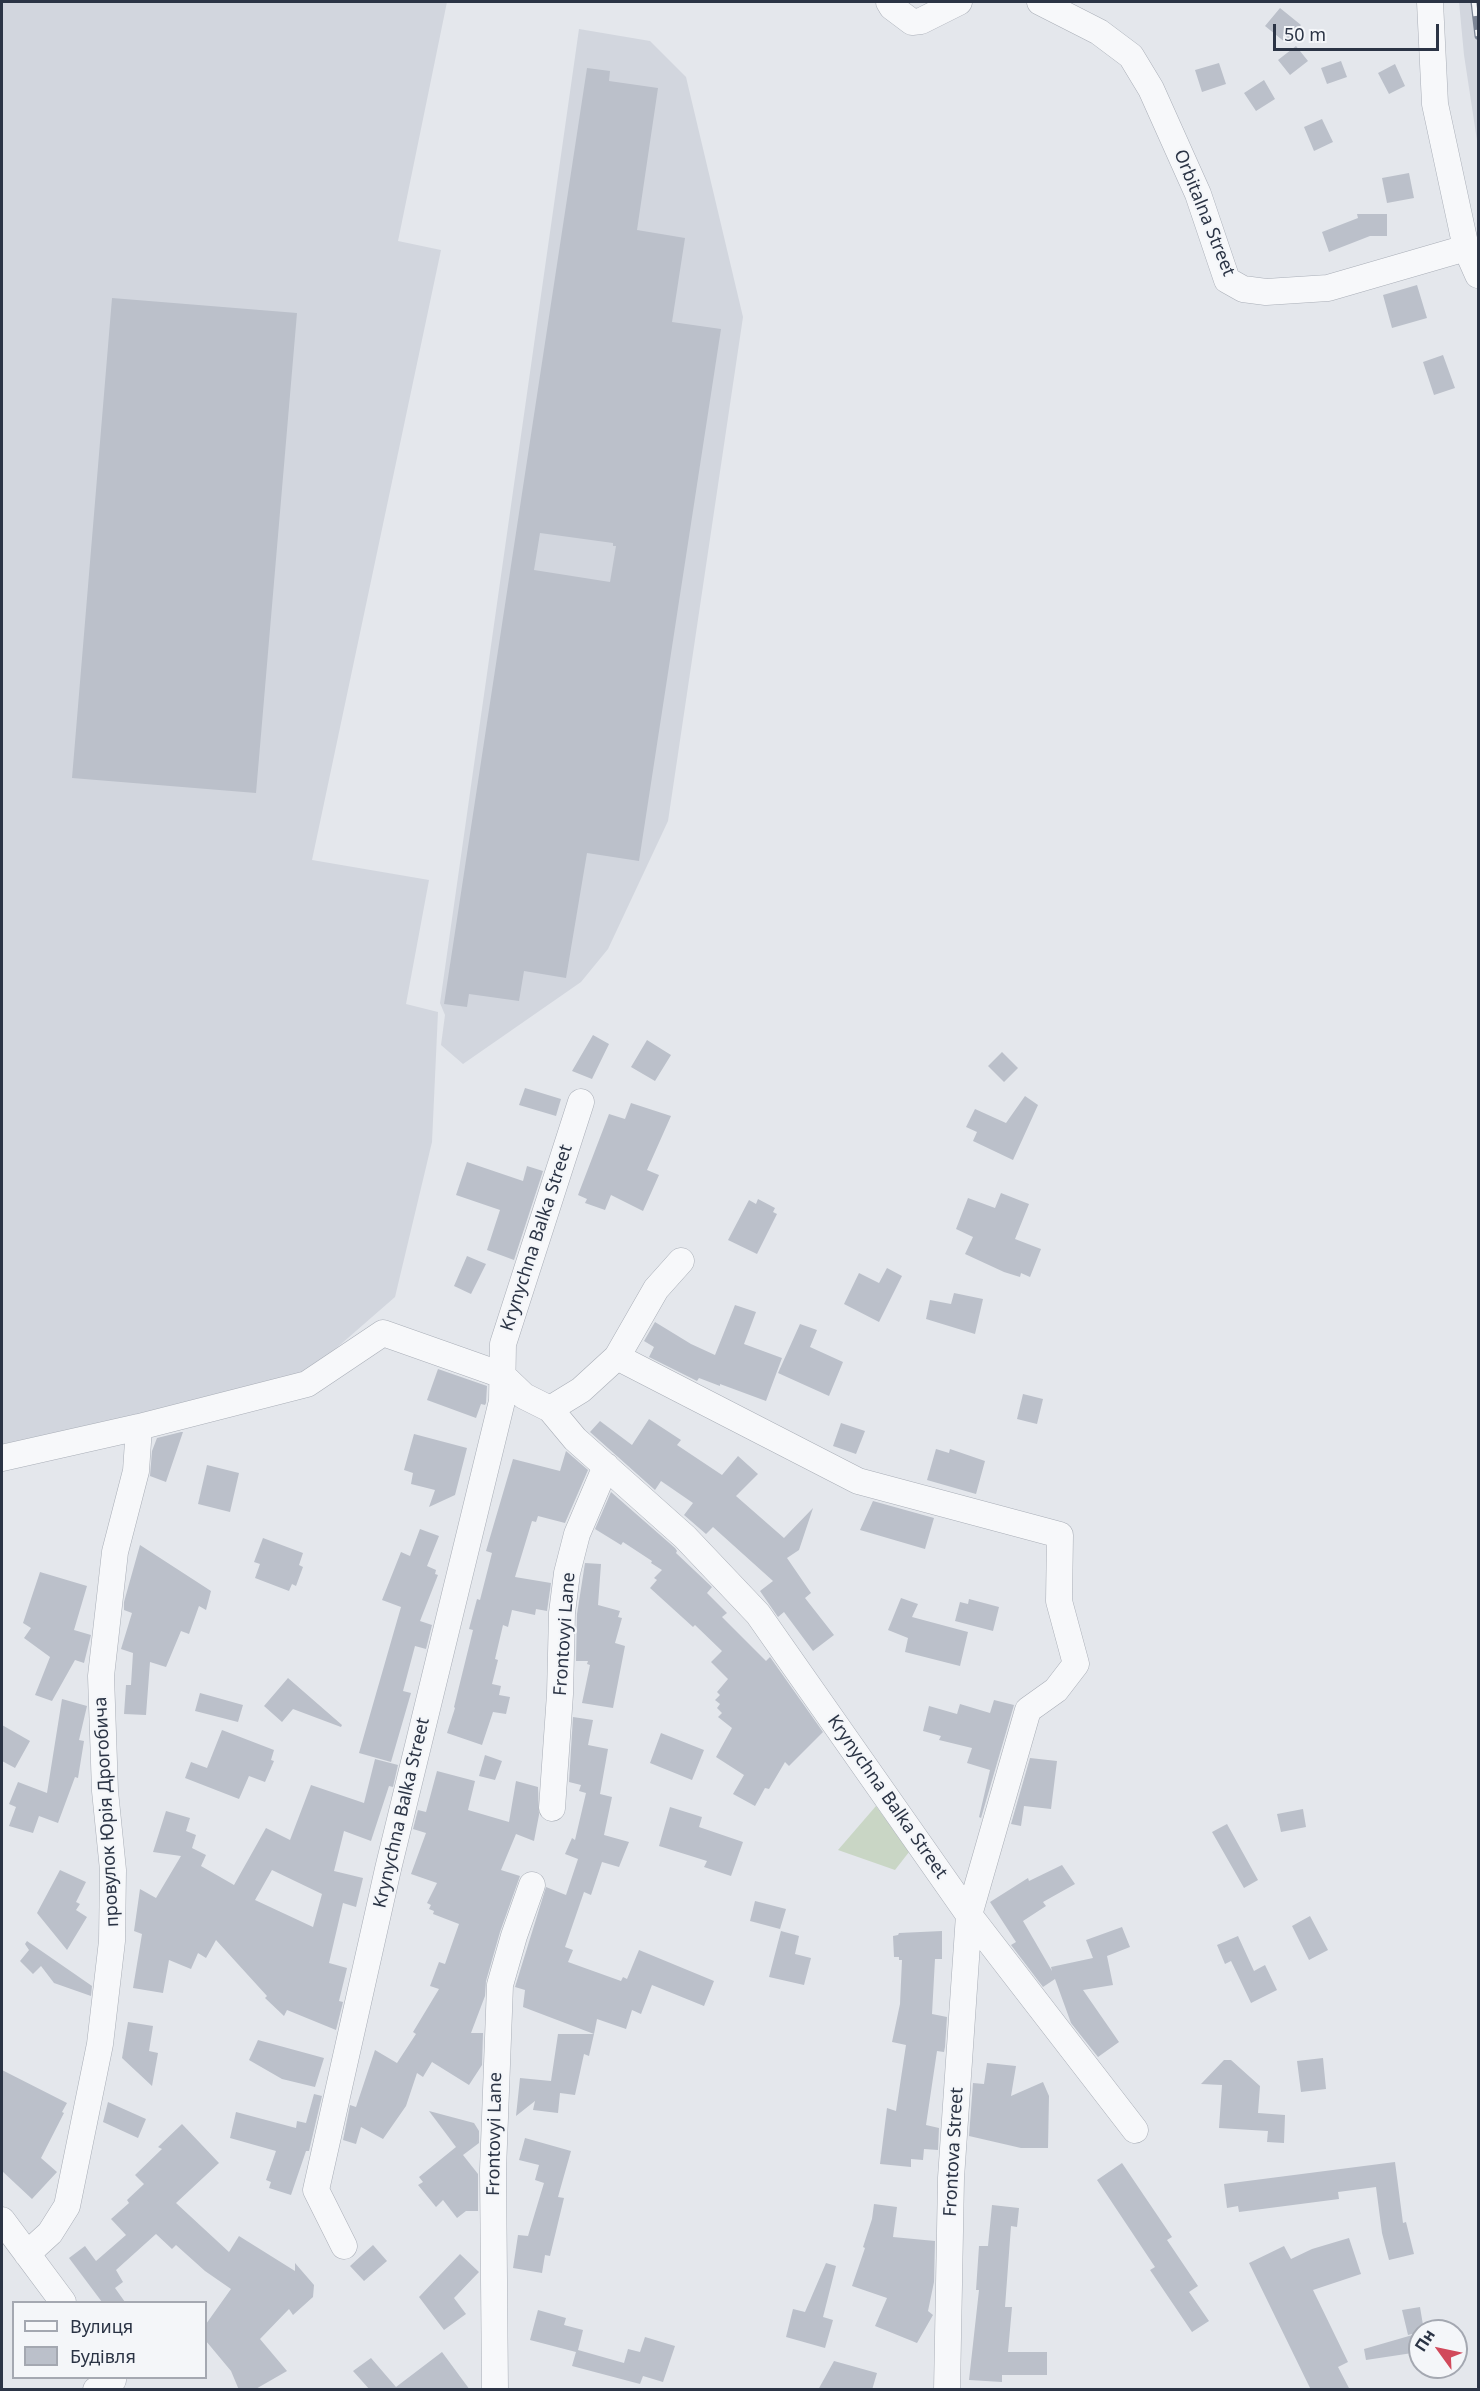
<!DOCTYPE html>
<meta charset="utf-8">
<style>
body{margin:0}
#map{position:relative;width:1480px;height:2391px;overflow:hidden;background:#e4e7ec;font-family:"Noto Sans",sans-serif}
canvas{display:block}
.frame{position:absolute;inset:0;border:3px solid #2b3445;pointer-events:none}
.legend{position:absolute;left:12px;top:2301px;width:195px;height:78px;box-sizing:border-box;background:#f4f6f9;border:2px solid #a4a8b1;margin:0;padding:8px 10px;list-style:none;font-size:18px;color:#2b3445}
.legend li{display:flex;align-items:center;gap:12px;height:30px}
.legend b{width:30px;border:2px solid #a4a8b1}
.north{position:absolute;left:1408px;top:2319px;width:60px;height:60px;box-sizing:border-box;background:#f4f6f9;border:2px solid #a4a8b1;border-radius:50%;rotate:303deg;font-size:16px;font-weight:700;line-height:24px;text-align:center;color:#2b3445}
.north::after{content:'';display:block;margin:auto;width:21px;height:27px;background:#d1495b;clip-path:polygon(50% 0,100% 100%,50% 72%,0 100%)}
.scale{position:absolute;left:1273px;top:24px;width:166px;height:27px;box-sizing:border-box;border:3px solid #2b3445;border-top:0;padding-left:8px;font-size:18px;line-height:21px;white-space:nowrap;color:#2b3445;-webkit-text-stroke:4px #f4f6f9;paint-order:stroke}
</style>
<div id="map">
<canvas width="1480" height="2391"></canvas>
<div class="frame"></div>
<ul class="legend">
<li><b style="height:8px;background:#f7f8fa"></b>Вулиця</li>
<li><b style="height:16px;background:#bbc0ca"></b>Будівля</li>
</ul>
<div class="north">Пн</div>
<div class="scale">50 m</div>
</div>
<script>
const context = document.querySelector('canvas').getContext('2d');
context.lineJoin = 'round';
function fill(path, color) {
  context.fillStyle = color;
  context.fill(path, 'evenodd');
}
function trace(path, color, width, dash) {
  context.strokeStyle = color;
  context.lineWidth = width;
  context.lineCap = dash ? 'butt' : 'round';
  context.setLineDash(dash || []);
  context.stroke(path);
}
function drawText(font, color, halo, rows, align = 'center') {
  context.font = font + ' "Noto Sans",sans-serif';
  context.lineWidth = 4.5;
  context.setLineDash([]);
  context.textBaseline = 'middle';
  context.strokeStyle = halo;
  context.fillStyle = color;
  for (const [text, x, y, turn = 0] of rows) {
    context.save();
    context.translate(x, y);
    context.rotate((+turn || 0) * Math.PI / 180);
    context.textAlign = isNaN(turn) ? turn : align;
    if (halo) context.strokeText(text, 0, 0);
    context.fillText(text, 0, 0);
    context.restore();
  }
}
const built = new Path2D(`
 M 2,2 L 447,2 L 398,241 L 441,250 L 312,860 L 429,880 L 406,1004 L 438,1012 L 432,1142 L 395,1297 L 302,1378 L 2,1446 Z
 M 1459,2 L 1478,2 L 1478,147 L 1464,55 Z
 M 579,29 L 650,41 L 686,77 L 743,317 L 668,821 L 608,949 L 581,982 L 463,1064 L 441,1045 L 445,1015 L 440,1003 Z`);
const green = new Path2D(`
 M 876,1806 L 909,1852 L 895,1870 L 838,1850 Z`);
const building = new Path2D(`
 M 1280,8 L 1301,25 L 1286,43 L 1265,26 Z
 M 1296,46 L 1308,61 L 1290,75 L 1278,60 Z
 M 1341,61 L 1347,77 L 1327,84 L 1321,68 Z
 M 1219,63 L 1226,84 L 1202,92 L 1195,70 Z
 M 1395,64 L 1405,86 L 1389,94 L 1378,73 Z
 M 587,68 L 610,71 L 609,81 L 658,88 L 637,230 L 685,238 L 672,322 L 721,329 L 639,861 L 587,853 L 566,978 L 524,971 L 519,1001 L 469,994 L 467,1007 L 444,1004 ZM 540,533 L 613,543 L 613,546 L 616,546 L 610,582 L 534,570 Z
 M 1264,80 L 1275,99 L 1256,111 L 1244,93 Z
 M 1322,119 L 1333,142 L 1314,151 L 1304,127 Z
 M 1409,173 L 1414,198 L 1387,203 L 1382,178 Z
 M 1357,214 L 1387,214 L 1387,236 L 1370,236 L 1329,252 L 1322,232 L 1358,218 Z
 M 1417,285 L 1427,318 L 1392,328 L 1383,295 Z
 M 112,298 L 297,313 L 256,793 L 72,778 Z
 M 1443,355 L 1455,388 L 1434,395 L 1423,362 Z
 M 593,1035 L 609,1044 L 592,1079 L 572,1071 Z
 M 647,1040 L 671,1055 L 655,1081 L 631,1067 Z
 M 1002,1052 L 1018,1068 L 1004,1082 L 988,1066 Z
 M 525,1088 L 561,1099 L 556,1116 L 519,1105 Z
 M 1025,1096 L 1038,1105 L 1013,1160 L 973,1141 L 977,1132 L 966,1127 L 975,1109 L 1006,1123 Z
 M 631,1103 L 671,1116 L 647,1170 L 659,1175 L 643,1211 L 611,1195 L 605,1210 L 585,1203 L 587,1199 L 578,1195 L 609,1114 L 625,1119 Z
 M 467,1162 L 523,1181 L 527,1166 L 543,1171 L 514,1260 L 487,1250 L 500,1210 L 456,1195 Z
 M 1001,1193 L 1029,1204 L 1015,1239 L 1041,1249 L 1030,1277 L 1021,1273 L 1020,1277 L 1004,1272 L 965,1254 L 973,1237 L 956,1229 L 968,1198 L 995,1208 Z
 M 758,1199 L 775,1208 L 773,1212 L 777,1214 L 757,1254 L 728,1240 L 749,1200 L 756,1204 Z
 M 467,1256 L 486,1264 L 471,1294 L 454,1286 Z
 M 887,1268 L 902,1276 L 879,1322 L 844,1304 L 859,1273 L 879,1283 Z
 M 954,1293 L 983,1299 L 975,1334 L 926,1319 L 930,1300 L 951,1304 Z
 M 735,1305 L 756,1312 L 744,1344 L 782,1358 L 766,1401 L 720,1384 L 720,1386 L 699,1378 L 697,1381 L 649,1357 L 654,1347 L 644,1341 L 655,1322 L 691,1344 L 715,1355 Z
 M 800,1324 L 817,1330 L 810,1347 L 843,1362 L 829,1396 L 778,1373 Z
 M 438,1369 L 487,1386 L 486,1403 L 485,1405 L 481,1404 L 476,1418 L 427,1400 Z
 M 1023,1394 L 1043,1399 L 1037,1424 L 1017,1419 Z
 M 649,1419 L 681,1440 L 677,1445 L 722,1475 L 738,1456 L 758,1474 L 736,1496 L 784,1538 L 813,1508 L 799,1550 L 787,1558 L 811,1593 L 805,1598 L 834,1635 L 813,1651 L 784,1612 L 778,1617 L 760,1591 L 773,1581 L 713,1527 L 706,1534 L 684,1515 L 693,1503 L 661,1481 L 655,1490 L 590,1432 L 600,1421 L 632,1445 Z
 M 841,1423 L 865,1431 L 856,1454 L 833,1446 Z
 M 181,1432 L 183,1432 L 166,1482 L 150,1476 L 152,1451 L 157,1438 Z
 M 414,1434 L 467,1448 L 455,1495 L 429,1507 L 435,1490 L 411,1484 L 413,1473 L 404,1470 Z
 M 936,1449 L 949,1453 L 950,1449 L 985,1461 L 976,1494 L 927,1480 Z
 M 566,1451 L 588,1470 L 565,1523 L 538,1516 L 536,1522 L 532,1521 L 515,1577 L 551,1583 L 547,1611 L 536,1609 L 535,1615 L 512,1610 L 508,1627 L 503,1625 L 495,1659 L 498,1660 L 492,1684 L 501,1686 L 499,1695 L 510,1697 L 506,1714 L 493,1712 L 482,1745 L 447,1733 L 455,1708 L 454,1707 L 473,1630 L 469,1629 L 477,1599 L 480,1600 L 492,1553 L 486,1551 L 513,1459 L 560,1471 Z
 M 207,1465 L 239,1473 L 230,1512 L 198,1504 Z
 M 611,1492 L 675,1548 L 677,1551 L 676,1553 L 712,1587 L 707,1593 L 727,1613 L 722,1617 L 766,1661 L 770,1657 L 823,1732 L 789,1766 L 785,1762 L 769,1789 L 765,1788 L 755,1806 L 733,1794 L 744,1775 L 716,1757 L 732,1728 L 718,1717 L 722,1713 L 717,1708 L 720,1704 L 715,1700 L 720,1695 L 717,1692 L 728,1679 L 711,1662 L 722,1651 L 695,1625 L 693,1627 L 650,1588 L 657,1580 L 654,1578 L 662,1570 L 651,1563 L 652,1561 L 623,1542 L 621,1545 L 595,1529 Z
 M 873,1501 L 934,1518 L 925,1549 L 860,1530 Z
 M 420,1529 L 439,1536 L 427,1566 L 436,1570 L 435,1574 L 438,1575 L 420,1621 L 432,1625 L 426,1649 L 415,1646 L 403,1691 L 411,1693 L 391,1762 L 359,1753 L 401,1607 L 382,1600 L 401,1552 L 410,1556 Z
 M 263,1538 L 303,1553 L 299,1565 L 303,1567 L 296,1586 L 292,1584 L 289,1591 L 255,1578 L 260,1564 L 254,1562 Z
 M 140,1545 L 211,1591 L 206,1610 L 199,1606 L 189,1634 L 181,1631 L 166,1667 L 150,1662 L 146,1715 L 124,1714 L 126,1685 L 131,1685 L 133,1653 L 121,1649 L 132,1613 L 124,1610 L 124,1602 Z
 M 585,1563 L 601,1564 L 598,1605 L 620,1611 L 618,1617 L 622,1618 L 615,1643 L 625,1646 L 613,1708 L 582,1703 L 590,1665 L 587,1664 L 588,1661 L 576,1661 L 577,1614 Z
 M 40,1572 L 87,1586 L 74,1630 L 91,1635 L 84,1663 L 75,1660 L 52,1701 L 35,1695 L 50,1657 L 24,1638 L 31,1628 L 23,1623 Z
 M 901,1598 L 918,1604 L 912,1617 L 968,1632 L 960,1666 L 905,1652 L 908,1638 L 888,1630 Z
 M 969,1599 L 999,1607 L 993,1631 L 955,1621 L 960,1602 L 968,1604 Z
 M 288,1678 L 342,1725 L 341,1727 L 293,1709 L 282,1722 L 264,1706 Z
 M 200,1693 L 243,1705 L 238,1722 L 195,1711 Z
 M 62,1699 L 87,1706 L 79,1740 L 84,1741 L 78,1778 L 75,1777 L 58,1823 L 39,1816 L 33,1833 L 9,1826 L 16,1807 L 9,1804 L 18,1782 L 47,1793 Z
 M 994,1700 L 1014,1705 L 981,1818 L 979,1817 L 990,1770 L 967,1763 L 972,1748 L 939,1740 L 941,1736 L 923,1731 L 929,1706 L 957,1714 L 960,1704 L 990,1713 Z
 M 573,1717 L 593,1720 L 588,1745 L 608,1749 L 600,1794 L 612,1797 L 604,1835 L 629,1842 L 619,1867 L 602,1862 L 591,1895 L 584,1892 L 565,1947 L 573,1950 L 568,1962 L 621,1981 L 623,1977 L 627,1979 L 639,1950 L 714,1981 L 704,2006 L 652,1985 L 641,2014 L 632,2010 L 626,2029 L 597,2019 L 594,2034 L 523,2007 L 525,1990 L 515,1987 L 546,1887 L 566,1895 L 578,1859 L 565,1854 L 572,1838 L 575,1840 L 586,1793 L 579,1791 L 581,1785 L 569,1782 Z
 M 2,1725 L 30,1741 L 15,1768 L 2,1761 Z
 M 222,1730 L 274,1750 L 271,1760 L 274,1761 L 265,1782 L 249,1776 L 239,1799 L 185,1778 L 191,1762 L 207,1768 Z
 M 661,1733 L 704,1750 L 692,1780 L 650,1763 Z
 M 485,1755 L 502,1761 L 495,1780 L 479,1776 Z
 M 1030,1758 L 1057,1761 L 1051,1809 L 1024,1806 L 1021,1826 L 1011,1824 Z
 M 375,1759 L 398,1765 L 393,1787 L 389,1786 L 371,1841 L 344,1831 L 334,1871 L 363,1878 L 356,1907 L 343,1903 L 329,1963 L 347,1968 L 339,2001 L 343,2002 L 336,2030 L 287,2010 L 284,2016 L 265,1998 L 267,1996 L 216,1940 L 206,1958 L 198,1953 L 191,1969 L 169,1960 L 163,1993 L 133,1988 L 142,1934 L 134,1931 L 140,1889 L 156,1898 L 181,1856 L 153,1852 L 166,1811 L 190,1818 L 186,1831 L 196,1835 L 192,1848 L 206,1855 L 201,1866 L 234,1885 L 266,1828 L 290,1840 L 311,1785 L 364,1803 ZM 272,1870 L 322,1894 L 313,1927 L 255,1900 Z
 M 437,1771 L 475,1781 L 468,1810 L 509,1822 L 516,1781 L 538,1787 L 539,1815 L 534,1841 L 516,1834 L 501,1870 L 520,1876 L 500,1932 L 486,1981 L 485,1996 L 471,2033 L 483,2033 L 482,2065 L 469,2085 L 432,2062 L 423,2077 L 417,2073 L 406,2106 L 383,2139 L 361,2127 L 356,2144 L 343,2140 L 350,2105 L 356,2107 L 375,2050 L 397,2063 L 416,2034 L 413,2032 L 439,1989 L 430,1986 L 439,1962 L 445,1964 L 459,1924 L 433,1914 L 434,1911 L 429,1909 L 431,1905 L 427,1903 L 437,1883 L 411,1874 L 426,1833 L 413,1829 L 418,1810 L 426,1812 Z
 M 670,1807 L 702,1817 L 699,1827 L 743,1842 L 731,1876 L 704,1867 L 707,1861 L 659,1846 Z
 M 1303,1809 L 1306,1827 L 1281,1832 L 1277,1814 Z
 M 1227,1824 L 1258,1880 L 1244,1888 L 1212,1832 Z
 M 1062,1865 L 1075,1884 L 1043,1902 L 1046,1906 L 1023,1921 L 1052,1971 L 1051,1967 L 1093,1958 L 1086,1940 L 1122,1927 L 1130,1947 L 1107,1956 L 1113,1985 L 1083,1990 L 1119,2042 L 1098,2057 L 1071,2023 L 1055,1979 L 1043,1987 L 1011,1945 L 1016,1942 L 990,1902 L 1028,1878 L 1029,1881 Z
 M 60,1870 L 86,1882 L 76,1902 L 80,1904 L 76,1910 L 87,1917 L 67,1950 L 37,1913 Z
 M 755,1901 L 786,1909 L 780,1929 L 750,1921 Z
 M 1310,1916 L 1328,1950 L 1309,1960 L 1292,1926 Z
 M 781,1931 L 799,1936 L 795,1954 L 811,1958 L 804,1985 L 769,1977 Z
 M 942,1931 L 942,1959 L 935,1959 L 932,2014 L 947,2017 L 945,2047 L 944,2052 L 937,2051 L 926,2125 L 939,2128 L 938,2150 L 924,2149 L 923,2160 L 911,2159 L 911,2167 L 880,2164 L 887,2108 L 896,2111 L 906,2045 L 892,2042 L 900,2004 L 902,1960 L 899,1960 L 899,1957 L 894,1957 L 893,1936 L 898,1935 L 899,1933 Z
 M 1238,1936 L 1254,1971 L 1265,1965 L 1277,1990 L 1251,2003 L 1231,1961 L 1225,1964 L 1217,1945 Z
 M 27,1941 L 92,1986 L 91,1996 L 54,1983 L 41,1966 L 33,1974 L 20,1961 L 29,1950 L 25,1944 Z
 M 128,2022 L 153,2026 L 149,2051 L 158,2053 L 152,2086 L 122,2058 Z
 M 558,2034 L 594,2034 L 589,2056 L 584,2054 L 575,2095 L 560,2093 L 558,2113 L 533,2110 L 535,2101 L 516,2116 L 520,2078 L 551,2081 Z
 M 258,2040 L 324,2058 L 315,2087 L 282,2079 L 249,2060 Z
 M 1323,2058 L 1326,2089 L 1301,2092 L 1297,2061 Z
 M 1224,2060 L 1231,2060 L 1260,2086 L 1258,2113 L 1285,2115 L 1284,2143 L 1267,2142 L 1268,2131 L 1219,2128 L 1222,2085 L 1201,2084 Z
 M 987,2063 L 1016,2066 L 1011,2096 L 1043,2082 L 1049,2096 L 1048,2148 L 1021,2148 L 969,2136 L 973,2083 L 984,2084 Z
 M 2,2070 L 67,2103 L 62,2112 L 64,2113 L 41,2158 L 57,2172 L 32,2199 L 2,2171 Z
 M 314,2094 L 322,2096 L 309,2151 L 306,2151 L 291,2195 L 269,2188 L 271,2182 L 266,2180 L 276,2151 L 230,2138 L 236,2112 L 296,2128 L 297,2121 L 306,2123 Z
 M 108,2102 L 146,2119 L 138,2138 L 103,2122 Z
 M 429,2111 L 474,2123 L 479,2131 L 479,2143 L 463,2155 L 478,2174 L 478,2211 L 466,2211 L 457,2218 L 443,2200 L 436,2207 L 418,2185 L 423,2182 L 419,2177 L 456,2147 Z
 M 182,2124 L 219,2163 L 176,2203 L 229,2252 L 239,2236 L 295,2271 L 295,2263 L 314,2285 L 313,2297 L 293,2315 L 289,2309 L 260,2339 L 287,2371 L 254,2390 L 239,2390 L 231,2371 L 206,2341 L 206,2324 L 231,2289 L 205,2271 L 176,2245 L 172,2249 L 156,2234 L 116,2270 L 123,2282 L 115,2288 L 125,2302 L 102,2302 L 69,2258 L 85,2246 L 96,2261 L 126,2235 L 111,2219 L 129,2203 L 127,2200 L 144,2184 L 135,2175 L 162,2149 L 158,2147 Z
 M 525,2138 L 571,2151 L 558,2197 L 564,2198 L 550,2256 L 545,2255 L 542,2273 L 513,2268 L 518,2235 L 528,2236 L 544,2183 L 535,2180 L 539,2165 L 519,2160 Z
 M 1395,2162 L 1403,2223 L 1406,2222 L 1414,2254 L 1389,2260 L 1382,2233 L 1376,2187 L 1338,2192 L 1339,2199 L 1239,2212 L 1238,2206 L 1227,2208 L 1224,2184 Z
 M 1122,2163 L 1172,2237 L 1167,2240 L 1198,2286 L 1189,2292 L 1209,2321 L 1192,2332 L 1150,2270 L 1155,2267 L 1097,2180 Z
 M 874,2204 L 897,2207 L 893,2237 L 935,2241 L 934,2282 L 928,2311 L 933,2315 L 917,2343 L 875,2326 L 887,2298 L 852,2286 L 865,2248 L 863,2247 L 872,2219 Z
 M 992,2205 L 1019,2208 L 1017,2227 L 1011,2226 L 1005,2307 L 1012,2307 L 1008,2352 L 1047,2352 L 1047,2375 L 1002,2375 L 1002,2382 L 969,2380 L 979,2290 L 976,2290 L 979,2246 L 988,2246 Z
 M 1349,2238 L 1361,2274 L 1313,2290 L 1348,2362 L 1338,2367 L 1350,2390 L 1311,2390 L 1249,2263 L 1284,2246 L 1291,2259 L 1312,2249 Z
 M 373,2245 L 387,2261 L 364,2281 L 350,2266 Z
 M 460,2254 L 479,2272 L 454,2298 L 466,2314 L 444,2330 L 419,2297 Z
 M 826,2263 L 836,2266 L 823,2317 L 833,2320 L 825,2348 L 786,2337 L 793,2309 L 805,2312 Z
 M 1420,2307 L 1424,2331 L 1408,2335 L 1402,2310 Z
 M 538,2310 L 566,2318 L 564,2325 L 583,2330 L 578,2350 L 624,2363 L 628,2349 L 640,2352 L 645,2337 L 675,2346 L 663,2382 L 643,2376 L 640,2384 L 572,2366 L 576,2352 L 530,2340 Z
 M 1416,2334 L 1419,2352 L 1366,2360 L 1364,2349 Z
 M 442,2352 L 470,2390 L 370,2390 L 353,2371 L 371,2358 L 396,2387 Z
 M 834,2361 L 877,2373 L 872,2390 L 818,2390 Z`);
const minor = new Path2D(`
 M 889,2 L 892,7 L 912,22 L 921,21 L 959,2
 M 1040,2 L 1099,32 L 1131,56 L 1151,89 L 1198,194 L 1227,280 L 1243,289 L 1266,292 L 1328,288 L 1466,248
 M 1430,2 L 1435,104 L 1466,248 L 1478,275
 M 617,1357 L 858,1481 L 1060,1535 L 1059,1601 L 1076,1664 L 1056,1690 L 1028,1710 L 969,1915 L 951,2178 L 947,2390
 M 550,1409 L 581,1390 L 617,1357 L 656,1289 L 681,1261
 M 2,1458 L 139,1427 L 307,1384 L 383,1333 L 502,1375 L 524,1396 L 550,1409 L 575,1439 L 685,1537 L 758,1614 L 969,1915 L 1135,2130
 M 552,1808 L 560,1694 L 562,1613 L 567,1573 L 577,1534 L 606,1466
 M 2,2220 L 63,2302
 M 344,2246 L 316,2190 L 388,1869 L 502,1401 L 503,1344 L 581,1102
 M 27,2254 L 50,2233 L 67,2206 L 100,2044 L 112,1941 L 113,1870 L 105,1791 L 101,1676 L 115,1552 L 136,1471 L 139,1427
 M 96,2390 L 113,2380
 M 495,2390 L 493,2170 L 500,1985 L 514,1936 L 532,1885`);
const rail = new Path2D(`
 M 1474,2 L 1478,36`);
const streetNames = [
 ["Orbitalna Street",1204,213,68],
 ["Krynychna Balka Street",537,1238,-72],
 ["Frontovyi Lane",565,1634,-86],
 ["Krynychna Balka Street",887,1797,55],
 ["провулок Юрія Дрогобича",107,1812,-93],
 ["Krynychna Balka Street",402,1813,-77],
 ["Frontovyi Lane",495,2134,-89],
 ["Frontova Street",954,2152,-87]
];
fill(built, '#d2d6de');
fill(green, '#c9d6c5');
fill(building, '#bbc0ca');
trace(minor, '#a9aeb7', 27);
trace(minor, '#f7f8fa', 26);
trace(rail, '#7d8696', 7);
trace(rail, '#f4f6f9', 4.5, [14]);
drawText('18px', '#2b3445', '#f4f6f9', streetNames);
</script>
